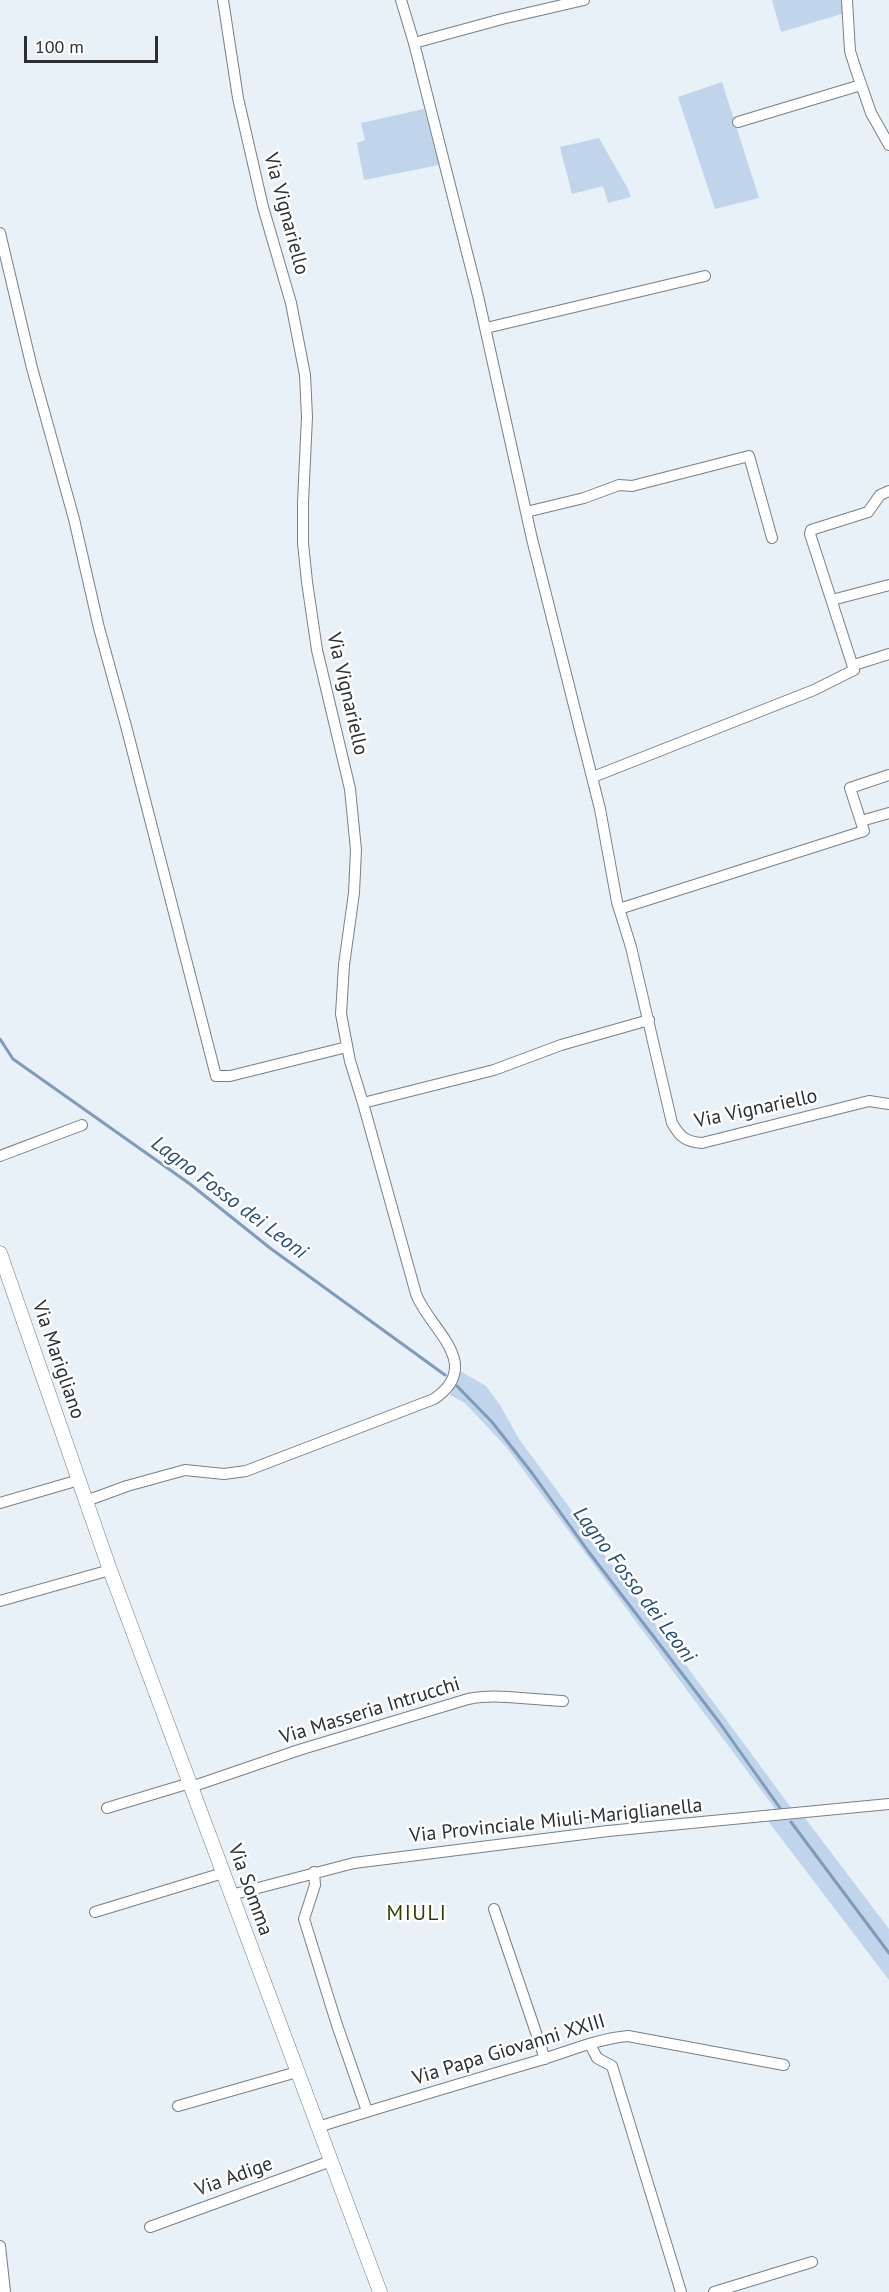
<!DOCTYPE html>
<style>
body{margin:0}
#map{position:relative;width:889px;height:2292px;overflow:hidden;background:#e8f0f8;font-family:"PT Sans",sans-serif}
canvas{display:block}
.scale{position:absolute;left:24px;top:36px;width:134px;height:27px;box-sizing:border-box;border:3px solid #2c2f32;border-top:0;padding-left:8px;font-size:18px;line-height:21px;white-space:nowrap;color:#2c2f32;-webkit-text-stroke:4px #fff;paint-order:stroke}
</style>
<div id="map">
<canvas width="889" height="2292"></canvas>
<div class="scale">100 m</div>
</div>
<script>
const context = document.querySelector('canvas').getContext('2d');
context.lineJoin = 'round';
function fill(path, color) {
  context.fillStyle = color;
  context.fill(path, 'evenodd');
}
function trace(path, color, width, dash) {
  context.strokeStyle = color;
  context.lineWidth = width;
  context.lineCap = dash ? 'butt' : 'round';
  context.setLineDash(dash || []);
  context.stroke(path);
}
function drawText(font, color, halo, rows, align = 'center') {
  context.font = font + ' "PT Sans",sans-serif';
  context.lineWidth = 5;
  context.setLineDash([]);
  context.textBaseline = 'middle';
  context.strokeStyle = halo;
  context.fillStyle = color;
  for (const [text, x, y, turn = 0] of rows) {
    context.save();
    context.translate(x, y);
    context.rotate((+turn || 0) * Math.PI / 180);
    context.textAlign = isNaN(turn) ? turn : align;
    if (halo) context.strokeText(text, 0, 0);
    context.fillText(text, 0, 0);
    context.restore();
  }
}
const green = new Path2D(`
 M 772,0 L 844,0 L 845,13 L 781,32 Z
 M 722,82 L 759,198 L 715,209 L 678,97 Z
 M 424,109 L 439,165 L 364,180 L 357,143 L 365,140 L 361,123 Z
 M 599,138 L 628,189 L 631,197 L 608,203 L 603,186 L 572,194 L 560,147 Z
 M 460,1371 L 486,1386 L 500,1405 L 519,1439 L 792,1809 L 776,1810 L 507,1448 L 465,1403 L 450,1395 L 458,1379 Z
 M 805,1818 L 889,1929 L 889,1980 L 768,1821 Z`);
const stream = new Path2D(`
 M 0,1039 L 13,1059 L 190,1184 L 270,1248 L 445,1375
 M 457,1386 L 492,1422 L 532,1473 L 588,1551 L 719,1722 L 780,1808
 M 791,1822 L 889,1953`);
const street = new Path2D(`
 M 223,0 L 238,98 L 263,207 L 291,303 L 305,375 L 307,417 L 303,502 L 303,543 L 307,582 L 317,650 L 350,789 L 356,850 L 354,893 L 344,965 L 341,1014 L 350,1061 L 363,1103 L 494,1070 L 561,1045 L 649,1020
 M 401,0 L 414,43 L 478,296 L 532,539 L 600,809 L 617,902 L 631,947 L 672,1123 C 680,1137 686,1142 702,1143 L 869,1101 L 889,1104
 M 847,0 L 850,51 L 855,67 L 871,113 L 889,145
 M 414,43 L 502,19 L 584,0
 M 738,122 L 861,85
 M 0,233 L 32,368 L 74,519 L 99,628 L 126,726 L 216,1076 L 230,1076 L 347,1047
 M 486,328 L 705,276
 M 526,512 L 584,498 L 619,485 L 632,486 L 749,456 L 772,538
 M 832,600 L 889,585
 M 854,665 L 889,654
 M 593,777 L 814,690 L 854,670 L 810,534 L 811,530 L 868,512 L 880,495 L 889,491
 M 861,821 L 889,813
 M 619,909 L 864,831 L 850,788 L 889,775
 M 0,1156 L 82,1125
 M 86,1501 L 127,1486 L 185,1470 L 224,1474 L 246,1471 L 434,1399 C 485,1364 429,1329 416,1294 L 363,1103
 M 0,1503 L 79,1480
 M 0,1601 L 110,1570
 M 191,1787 L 299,1750 L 468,1699 C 497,1693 534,1700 563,1701
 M 107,1808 L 190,1783
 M 314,1872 L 315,1885 L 304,1919 L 337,2025 L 367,2111
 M 231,1895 L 354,1863 L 608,1831 L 889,1804
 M 494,1909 L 545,2059
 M 95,1912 L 223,1873
 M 590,2044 L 597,2058 L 612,2066 L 681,2292
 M 178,2106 L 297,2072
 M 318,2127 C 388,2105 459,2084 530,2063 C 563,2054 594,2039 628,2036 L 784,2065
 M 150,2227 L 331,2161
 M 0,2246 L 5,2292
 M 714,2292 L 812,2262`);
const secondary = new Path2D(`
 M 0,1253 L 110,1570 L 380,2292`);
const streetNames = [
 ["Via Vignariello",286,214,75],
 ["Via Vignariello",347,694,77],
 ["Via Vignariello",756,1109,-12],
 ["Via Marigliano",58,1360,71],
 ["Via Masseria Intrucchi",370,1711,-17],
 ["Via Provinciale Miuli-Mariglianella",556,1821,-6],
 ["Via Somma",250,1890,70],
 ["Via Papa Giovanni XXIII",509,2050,-17],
 ["Via Adige",234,2177,-20]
];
const waterNames = [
 ["Lagno Fosso dei Leoni",229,1198,37],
 ["Lagno Fosso dei Leoni",634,1585,53]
];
const neighbourhoodNames = [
 ["MIULI",417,1914]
];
fill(green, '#c0d4eb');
trace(stream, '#7f9bb9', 3);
trace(street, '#787f86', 12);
trace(secondary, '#787f86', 15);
trace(street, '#fff', 10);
trace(secondary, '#fff', 14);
drawText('20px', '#2c2f32', '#fff', streetNames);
drawText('italic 21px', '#254e78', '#fff', waterNames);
context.letterSpacing = '1.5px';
drawText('21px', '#333d00', '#fff', neighbourhoodNames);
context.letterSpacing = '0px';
</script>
